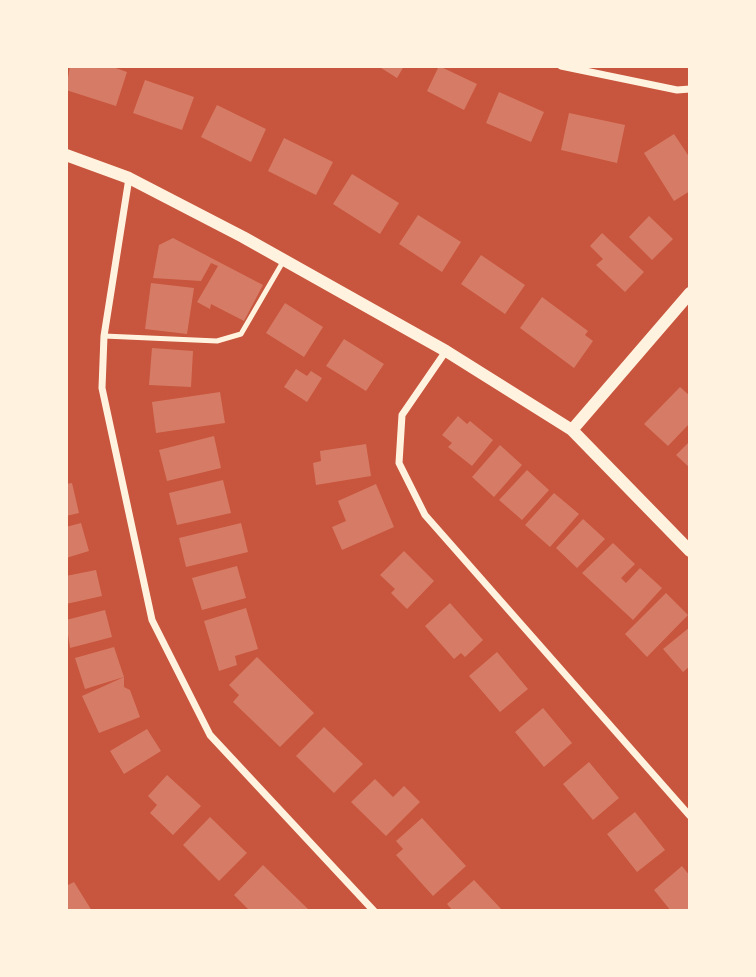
<!DOCTYPE html>
<style>
body{margin:0}
#map{position:relative;width:756px;height:977px;overflow:hidden;background:#c8553d;font-family:"Source Serif 4",serif}
canvas{display:block}
.frame{position:absolute;inset:0;border:68px solid #fff3e0;pointer-events:none}
</style>
<div id="map">
<canvas width="756" height="977"></canvas>
<div class="frame"></div>
</div>
<script>
const context = document.querySelector('canvas').getContext('2d');
context.lineJoin = 'round';
function fill(path, color) {
  context.fillStyle = color;
  context.fill(path, 'evenodd');
}
function trace(path, color, width, dash) {
  context.strokeStyle = color;
  context.lineWidth = width;
  context.lineCap = dash ? 'butt' : 'round';
  context.setLineDash(dash || []);
  context.stroke(path);
}
const building = new Path2D(`
 M 70,66 L 110,66 L 127,72 L 116,106 L 66,90 Z
 M 378,66 L 404,66 L 397,78 Z
 M 439,66 L 477,84 L 464,110 L 427,91 Z
 M 145,80 L 194,97 L 182,130 L 133,113 Z
 M 499,92 L 544,112 L 531,142 L 486,123 Z
 M 217,105 L 266,129 L 251,162 L 201,137 Z
 M 569,113 L 625,125 L 617,163 L 561,150 Z
 M 674,134 L 690,158 L 690,191 L 674,201 L 644,153 Z
 M 284,138 L 333,162 L 316,195 L 268,171 Z
 M 352,174 L 399,203 L 380,234 L 333,204 Z
 M 418,215 L 461,242 L 442,272 L 399,244 Z
 M 649,216 L 673,239 L 652,260 L 629,237 Z
 M 602,233 L 644,272 L 625,292 L 596,265 L 603,259 L 590,246 Z
 M 173,238 L 263,285 L 244,321 L 211,304 L 210,309 L 197,302 L 218,266 L 211,263 L 201,281 L 153,278 L 159,245 Z
 M 481,255 L 525,285 L 505,314 L 461,284 Z
 M 151,283 L 194,288 L 187,334 L 145,329 Z
 M 542,297 L 588,331 L 585,335 L 593,341 L 574,368 L 520,328 Z
 M 285,303 L 323,327 L 304,357 L 266,333 Z
 M 344,339 L 384,364 L 366,391 L 326,366 Z
 M 152,348 L 193,351 L 191,387 L 149,385 Z
 M 296,369 L 307,376 L 311,371 L 322,378 L 307,402 L 284,387 Z
 M 680,387 L 690,396 L 690,423 L 668,446 L 644,424 Z
 M 220,392 L 225,423 L 156,433 L 152,402 Z
 M 458,416 L 467,424 L 470,421 L 493,440 L 472,466 L 448,447 L 452,443 L 442,435 Z
 M 214,436 L 221,468 L 167,481 L 159,450 Z
 M 690,441 L 690,468 L 676,455 Z
 M 366,444 L 371,476 L 316,485 L 313,463 L 321,461 L 320,451 Z
 M 500,445 L 522,465 L 494,497 L 472,477 Z
 M 527,470 L 549,490 L 522,520 L 499,500 Z
 M 223,480 L 231,513 L 177,525 L 169,493 Z
 M 72,483 L 79,513 L 66,516 L 66,484 Z
 M 376,484 L 394,527 L 342,550 L 332,527 L 346,521 L 338,501 Z
 M 554,493 L 579,514 L 550,547 L 525,525 Z
 M 583,519 L 605,539 L 577,568 L 556,548 Z
 M 81,523 L 89,551 L 66,558 L 66,527 Z
 M 241,523 L 248,552 L 186,567 L 179,538 Z
 M 613,543 L 635,564 L 621,578 L 626,583 L 640,568 L 662,588 L 633,620 L 582,573 Z
 M 404,551 L 434,581 L 407,609 L 391,593 L 395,589 L 380,575 Z
 M 237,566 L 246,598 L 202,610 L 192,578 Z
 M 96,570 L 102,596 L 66,604 L 66,576 Z
 M 666,593 L 688,615 L 647,657 L 625,634 Z
 M 450,603 L 483,640 L 465,657 L 461,653 L 454,659 L 425,626 Z
 M 246,608 L 258,649 L 235,656 L 237,665 L 219,671 L 204,621 Z
 M 105,610 L 112,637 L 70,648 L 66,620 Z
 M 690,627 L 690,666 L 683,672 L 663,649 Z
 M 114,647 L 124,677 L 85,689 L 75,658 Z
 M 497,652 L 528,689 L 500,712 L 469,676 Z
 M 257,657 L 314,713 L 280,747 L 233,702 L 239,695 L 229,685 Z
 M 124,677 L 124,687 L 130,690 L 140,717 L 99,733 L 82,696 Z
 M 543,708 L 572,743 L 544,767 L 515,732 Z
 M 324,727 L 363,764 L 334,793 L 296,756 Z
 M 147,729 L 161,751 L 124,774 L 110,751 Z
 M 589,762 L 619,798 L 593,820 L 563,784 Z
 M 167,775 L 201,806 L 173,835 L 150,813 L 157,805 L 148,796 Z
 M 375,779 L 393,797 L 404,786 L 420,802 L 386,836 L 351,802 Z
 M 635,812 L 665,850 L 637,872 L 607,834 Z
 M 210,817 L 247,853 L 219,881 L 183,845 Z
 M 422,818 L 466,866 L 433,896 L 396,855 L 403,849 L 396,841 Z
 M 263,865 L 310,911 L 250,911 L 234,895 Z
 M 682,866 L 690,876 L 690,911 L 671,911 L 654,890 Z
 M 474,880 L 503,911 L 453,911 L 447,904 Z
 M 74,882 L 92,911 L 66,911 L 66,886 Z`);
const service = new Path2D(`
 M 104,336 L 217,341 L 241,334 L 284,260`);
const minor = new Path2D(`
 M 561,66 L 677,90 L 690,89
 M 129,178 L 104,336 L 102,388 L 152,620 L 210,735 L 374,911
 M 446,351 L 402,415 L 399,463 L 425,515 L 690,816`);
const tertiary = new Path2D(`
 M 66,155 L 129,178 L 243,237 L 446,351 L 572,430 L 690,551
 M 572,430 L 690,293`);
fill(building, '#d67c66');
trace(service, '#fff3e0', 5);
trace(minor, '#fff3e0', 7);
trace(tertiary, '#fff3e0', 12);
</script>
